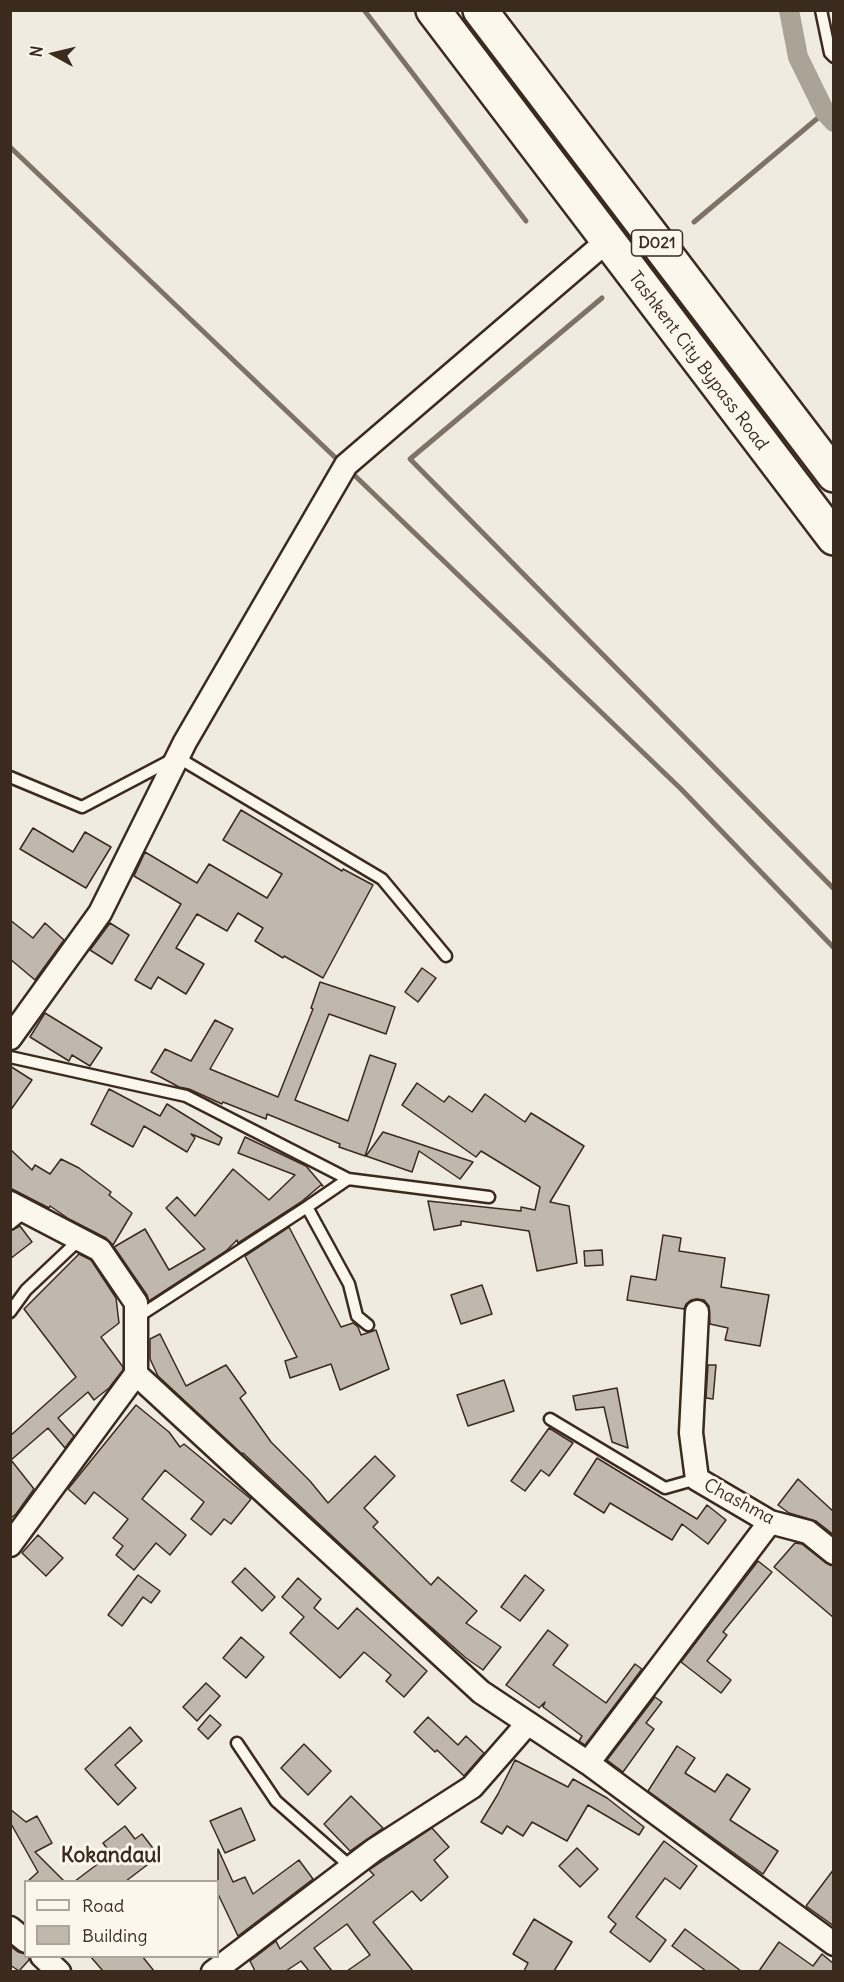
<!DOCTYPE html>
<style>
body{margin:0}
#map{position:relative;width:844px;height:1982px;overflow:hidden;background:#f0ebe0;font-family:Delius,sans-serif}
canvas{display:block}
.frame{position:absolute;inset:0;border:12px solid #3b2a1e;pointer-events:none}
.legend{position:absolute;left:24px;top:1880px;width:195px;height:78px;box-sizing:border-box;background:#fbf7ec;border:2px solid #aea59a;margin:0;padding:8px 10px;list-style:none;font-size:18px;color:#3b2a1e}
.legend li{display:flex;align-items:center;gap:12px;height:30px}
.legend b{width:30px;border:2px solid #aea59a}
.north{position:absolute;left:24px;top:24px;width:60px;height:60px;-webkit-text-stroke:4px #fbf7ec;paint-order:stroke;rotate:278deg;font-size:16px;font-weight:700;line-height:24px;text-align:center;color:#3b2a1e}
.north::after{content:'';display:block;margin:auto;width:21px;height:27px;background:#3b2a1e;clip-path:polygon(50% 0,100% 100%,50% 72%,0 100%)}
</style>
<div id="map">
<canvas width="844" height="1982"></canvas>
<div class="frame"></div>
<ul class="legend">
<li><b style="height:8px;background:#fbf7ec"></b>Road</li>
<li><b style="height:16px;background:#c0b8ad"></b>Building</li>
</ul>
<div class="north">N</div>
</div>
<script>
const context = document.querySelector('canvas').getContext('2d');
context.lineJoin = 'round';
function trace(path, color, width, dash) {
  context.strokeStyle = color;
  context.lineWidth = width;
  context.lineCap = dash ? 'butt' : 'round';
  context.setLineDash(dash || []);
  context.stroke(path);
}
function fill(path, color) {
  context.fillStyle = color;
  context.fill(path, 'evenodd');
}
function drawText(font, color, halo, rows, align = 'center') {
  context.font = font + ' Delius,sans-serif';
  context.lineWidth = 6;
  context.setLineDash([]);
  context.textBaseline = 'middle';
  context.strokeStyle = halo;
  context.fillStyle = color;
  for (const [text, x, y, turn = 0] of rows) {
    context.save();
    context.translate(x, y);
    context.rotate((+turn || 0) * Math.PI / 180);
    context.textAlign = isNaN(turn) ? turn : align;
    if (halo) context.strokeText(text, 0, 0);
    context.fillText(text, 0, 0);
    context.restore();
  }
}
const stream = new Path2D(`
 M 364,10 L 526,221
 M 10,147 L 341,463
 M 694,222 L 825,112
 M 602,298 L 410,459 L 834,889
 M 350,471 L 681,789 L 834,948`);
const canal = new Path2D(`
 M 789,10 L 798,57 L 825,112 L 834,122`);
const building = new Path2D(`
 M 241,810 L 342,871 L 343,869 L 373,885 L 323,978 L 284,956 L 283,958 L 255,941 L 263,928 L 238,913 L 227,931 L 197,914 L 176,948 L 204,964 L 186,994 L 158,977 L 151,989 L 135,980 L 181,904 L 134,876 L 145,852 L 197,883 L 209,864 L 267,898 L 282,874 L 223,840 Z
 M 33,828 L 73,852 L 85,832 L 111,847 L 86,888 L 20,849 Z
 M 10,920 L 33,938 L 45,923 L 64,940 L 35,980 L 10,959 Z
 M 110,923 L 129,935 L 112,964 L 90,950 Z
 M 422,968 L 436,978 L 418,1002 L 405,992 Z
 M 320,982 L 395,1007 L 386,1034 L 329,1014 L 295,1100 L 348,1121 L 370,1055 L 396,1064 L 365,1156 L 339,1147 L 340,1144 L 267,1114 L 266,1119 L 223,1102 L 222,1104 L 189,1089 L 179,1087 L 151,1072 L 165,1049 L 191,1061 L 215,1020 L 233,1029 L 210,1069 L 278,1097 L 313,1009 L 311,1008 Z
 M 45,1013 L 102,1048 L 90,1066 L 72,1055 L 69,1061 L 30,1037 Z
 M 10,1066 L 32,1080 L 10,1111 Z
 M 417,1083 L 444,1102 L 449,1096 L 472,1112 L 485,1094 L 525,1122 L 531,1113 L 584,1146 L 550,1202 L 569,1206 L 577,1263 L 537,1271 L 529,1231 L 461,1221 L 461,1225 L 434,1230 L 428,1201 L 521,1211 L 521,1207 L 535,1210 L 540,1187 L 481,1151 L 476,1157 L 402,1105 Z
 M 109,1089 L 160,1116 L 167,1104 L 222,1138 L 219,1145 L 191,1134 L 195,1138 L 187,1152 L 144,1126 L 133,1147 L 91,1124 Z
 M 383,1132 L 414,1142 L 473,1162 L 460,1179 L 419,1151 L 412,1172 L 366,1156 Z
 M 245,1137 L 306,1166 L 323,1186 L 321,1185 L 301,1202 L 238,1243 L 237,1240 L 226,1251 L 149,1301 L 147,1295 L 114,1247 L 145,1229 L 169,1270 L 205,1249 L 166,1208 L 177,1197 L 195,1216 L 233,1169 L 269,1200 L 295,1175 L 238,1153 Z
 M 10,1149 L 32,1170 L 35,1165 L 50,1174 L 61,1159 L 79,1168 L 111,1192 L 109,1195 L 132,1213 L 113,1245 L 106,1238 L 69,1219 L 50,1206 L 49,1208 L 10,1188 Z
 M 20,1226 L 32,1242 L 10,1259 L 10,1231 Z
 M 289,1227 L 341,1327 L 353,1323 L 358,1327 L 361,1335 L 376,1330 L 389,1369 L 340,1390 L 331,1364 L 290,1378 L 285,1361 L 297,1357 L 245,1256 Z
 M 663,1235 L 681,1238 L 679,1251 L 725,1258 L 721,1287 L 769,1295 L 760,1346 L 725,1340 L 728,1328 L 710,1324 L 709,1306 L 704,1300 L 697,1299 L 691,1300 L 686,1304 L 684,1309 L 627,1300 L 631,1276 L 656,1280 Z
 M 602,1250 L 603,1265 L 585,1266 L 584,1251 Z
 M 79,1254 L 91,1260 L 116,1298 L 119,1323 L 101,1337 L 123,1367 L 123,1370 L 109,1388 L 94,1400 L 88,1392 L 58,1418 L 74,1436 L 65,1448 L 48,1428 L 11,1460 L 34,1489 L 16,1514 L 10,1519 L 10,1436 L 76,1377 L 24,1309 Z
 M 482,1285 L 492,1314 L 461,1324 L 451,1295 Z
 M 160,1334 L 186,1386 L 226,1365 L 246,1393 L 240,1398 L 271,1442 L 310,1481 L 328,1503 L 375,1456 L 395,1476 L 364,1508 L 378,1522 L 373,1527 L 431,1585 L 438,1577 L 477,1611 L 466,1623 L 501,1647 L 483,1670 L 466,1658 L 407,1606 L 243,1453 L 242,1454 L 158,1376 L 150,1359 L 150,1339 Z
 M 708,1365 L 716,1365 L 713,1399 L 706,1398 Z
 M 504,1380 L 514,1411 L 468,1426 L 457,1395 Z
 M 617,1388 L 628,1448 L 612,1442 L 604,1407 L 576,1410 L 573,1396 Z
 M 136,1405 L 169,1432 L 180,1447 L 184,1444 L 251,1499 L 231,1524 L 224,1519 L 211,1535 L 191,1519 L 204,1502 L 165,1470 L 142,1499 L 186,1535 L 170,1555 L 156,1543 L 134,1570 L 116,1555 L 123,1546 L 113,1538 L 128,1519 L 94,1492 L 85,1504 L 68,1489 Z
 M 549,1428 L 573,1443 L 549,1476 L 541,1470 L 525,1491 L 511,1481 Z
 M 597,1458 L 697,1519 L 707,1505 L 726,1520 L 708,1544 L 682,1524 L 672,1540 L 610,1503 L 604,1513 L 574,1494 Z
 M 798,1479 L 834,1512 L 834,1535 L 816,1521 L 789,1513 L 778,1505 Z
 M 38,1535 L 63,1558 L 46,1576 L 22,1553 Z
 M 795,1543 L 802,1544 L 826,1563 L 834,1566 L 834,1618 L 774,1567 Z
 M 758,1561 L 772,1572 L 723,1632 L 727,1635 L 707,1661 L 731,1680 L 721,1693 L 681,1662 Z
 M 245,1568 L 275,1597 L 262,1611 L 232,1582 Z
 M 138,1575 L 160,1591 L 151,1603 L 143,1597 L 122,1626 L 108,1615 Z
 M 525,1575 L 544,1590 L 520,1621 L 501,1607 Z
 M 298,1578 L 321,1599 L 314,1608 L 338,1629 L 357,1608 L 427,1671 L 404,1697 L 386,1681 L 391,1675 L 364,1652 L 340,1678 L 290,1633 L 304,1617 L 282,1597 Z
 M 548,1630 L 568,1645 L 553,1665 L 606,1703 L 635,1664 L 642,1669 L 585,1745 L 579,1741 L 582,1736 L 543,1707 L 545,1702 L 539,1708 L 506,1685 Z
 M 241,1637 L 264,1657 L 246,1678 L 223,1658 Z
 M 206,1683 L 220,1696 L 197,1721 L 183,1707 Z
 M 655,1697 L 662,1702 L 646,1723 L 654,1729 L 623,1772 L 607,1760 Z
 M 210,1715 L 221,1725 L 208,1739 L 198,1729 Z
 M 428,1717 L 458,1745 L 466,1736 L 484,1753 L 464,1776 L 437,1750 L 435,1752 L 414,1732 Z
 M 130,1727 L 142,1741 L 115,1765 L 136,1788 L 118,1805 L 85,1769 Z
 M 304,1744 L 331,1771 L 308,1795 L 281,1768 Z
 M 677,1746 L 695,1758 L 685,1773 L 715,1792 L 727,1774 L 750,1789 L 730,1820 L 778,1851 L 763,1874 L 648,1791 Z
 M 515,1760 L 568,1787 L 573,1779 L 607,1798 L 644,1827 L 639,1835 L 588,1805 L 567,1841 L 532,1822 L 523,1836 L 507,1826 L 502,1834 L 481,1822 L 498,1794 Z
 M 351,1796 L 383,1828 L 350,1851 L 324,1824 Z
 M 241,1808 L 255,1840 L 225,1853 L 210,1821 Z
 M 10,1809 L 26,1822 L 37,1816 L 52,1843 L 35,1852 L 64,1881 L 28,1881 L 38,1872 L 10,1822 Z
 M 125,1826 L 135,1839 L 142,1834 L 159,1856 L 126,1881 L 75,1881 L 111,1854 L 103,1843 Z
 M 432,1828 L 449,1847 L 434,1860 L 448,1877 L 421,1901 L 412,1891 L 373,1922 L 413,1971 L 347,1971 L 370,1955 L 347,1924 L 314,1948 L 332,1971 L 309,1971 L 301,1961 L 286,1971 L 255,1971 L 250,1961 L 276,1941 L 280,1949 L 374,1875 L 369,1870 Z
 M 664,1841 L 697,1866 L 680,1889 L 665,1878 L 636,1917 L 666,1940 L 650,1962 L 610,1932 L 616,1924 L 608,1917 Z
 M 577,1848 L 598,1869 L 580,1887 L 559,1866 Z
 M 218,1849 L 233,1882 L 245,1877 L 253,1894 L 299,1860 L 313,1879 L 238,1936 L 218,1894 Z
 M 834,1869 L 834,1926 L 806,1906 Z
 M 534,1919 L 572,1942 L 554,1971 L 524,1971 L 528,1963 L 513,1954 Z
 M 685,1929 L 741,1971 L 706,1971 L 672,1946 Z
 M 779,1942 L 813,1966 L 822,1954 L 834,1964 L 834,1971 L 759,1971 Z
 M 10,1946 L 18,1952 L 26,1954 L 26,1956 L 29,1956 L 29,1960 L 19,1971 L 10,1965 Z
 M 90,1956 L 142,1956 L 154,1971 L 103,1971 Z`);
const service = new Path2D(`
 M 821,10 L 830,53 L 834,57
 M 10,777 L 82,807 L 177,757 L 382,879 L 446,956
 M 10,1057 L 186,1096 L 348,1179
 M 307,1207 L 349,1284 L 357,1316 L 368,1325
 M 10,1224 L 26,1211
 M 10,1312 L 26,1290 L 80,1239
 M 136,1318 L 307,1207 L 348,1179 L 489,1197
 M 550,1419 L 665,1488 L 697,1479
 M 237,1743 L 276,1801 L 351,1867`);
const minor = new Path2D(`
 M 10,1038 L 100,913 L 185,742 L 346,465 L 607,241
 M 10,1203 L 100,1250 L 136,1303 L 136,1374 L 10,1545
 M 697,1312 L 691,1433 L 697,1479 L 770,1522 L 808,1532 L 834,1553
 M 136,1374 L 481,1692 L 588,1763 L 834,1944
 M 588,1763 L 770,1522
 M 10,1928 L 26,1941
 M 42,1956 L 59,1972
 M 213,1972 L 374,1850 L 472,1787 L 528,1723`);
const trunk = new Path2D(`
 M 433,10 L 834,538
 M 480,10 L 834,475`);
const shields = [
 [657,243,51]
];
const shieldNames = [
 ["D021",657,243]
];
const streetNames = [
 ["Tashkent City Bypass Road",698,361,53],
 ["Chashma",739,1502,28]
];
const quarterNames = [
 ["Kokandaul",111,1856]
];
trace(stream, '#7f7367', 5);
trace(canal, '#aca397', 20);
fill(building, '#c0b8ad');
trace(building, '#3b2a1e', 1.5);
trace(service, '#3b2a1e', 15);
trace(minor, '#3b2a1e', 27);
trace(trunk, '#3b2a1e', 38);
trace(service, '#fbf7ec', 10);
trace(minor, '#fbf7ec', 22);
trace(trunk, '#fbf7ec', 33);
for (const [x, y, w] of shields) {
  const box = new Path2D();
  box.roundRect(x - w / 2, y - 13, w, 26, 4.5);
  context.fillStyle = '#fbf7ec';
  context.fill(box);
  trace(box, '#3b2a1e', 1.5);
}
drawText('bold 16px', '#3b2a1e', null, shieldNames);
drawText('18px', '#3b2a1e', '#fbf7ec', streetNames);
drawText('bold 21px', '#3b2a1e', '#fbf7ec', quarterNames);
</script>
